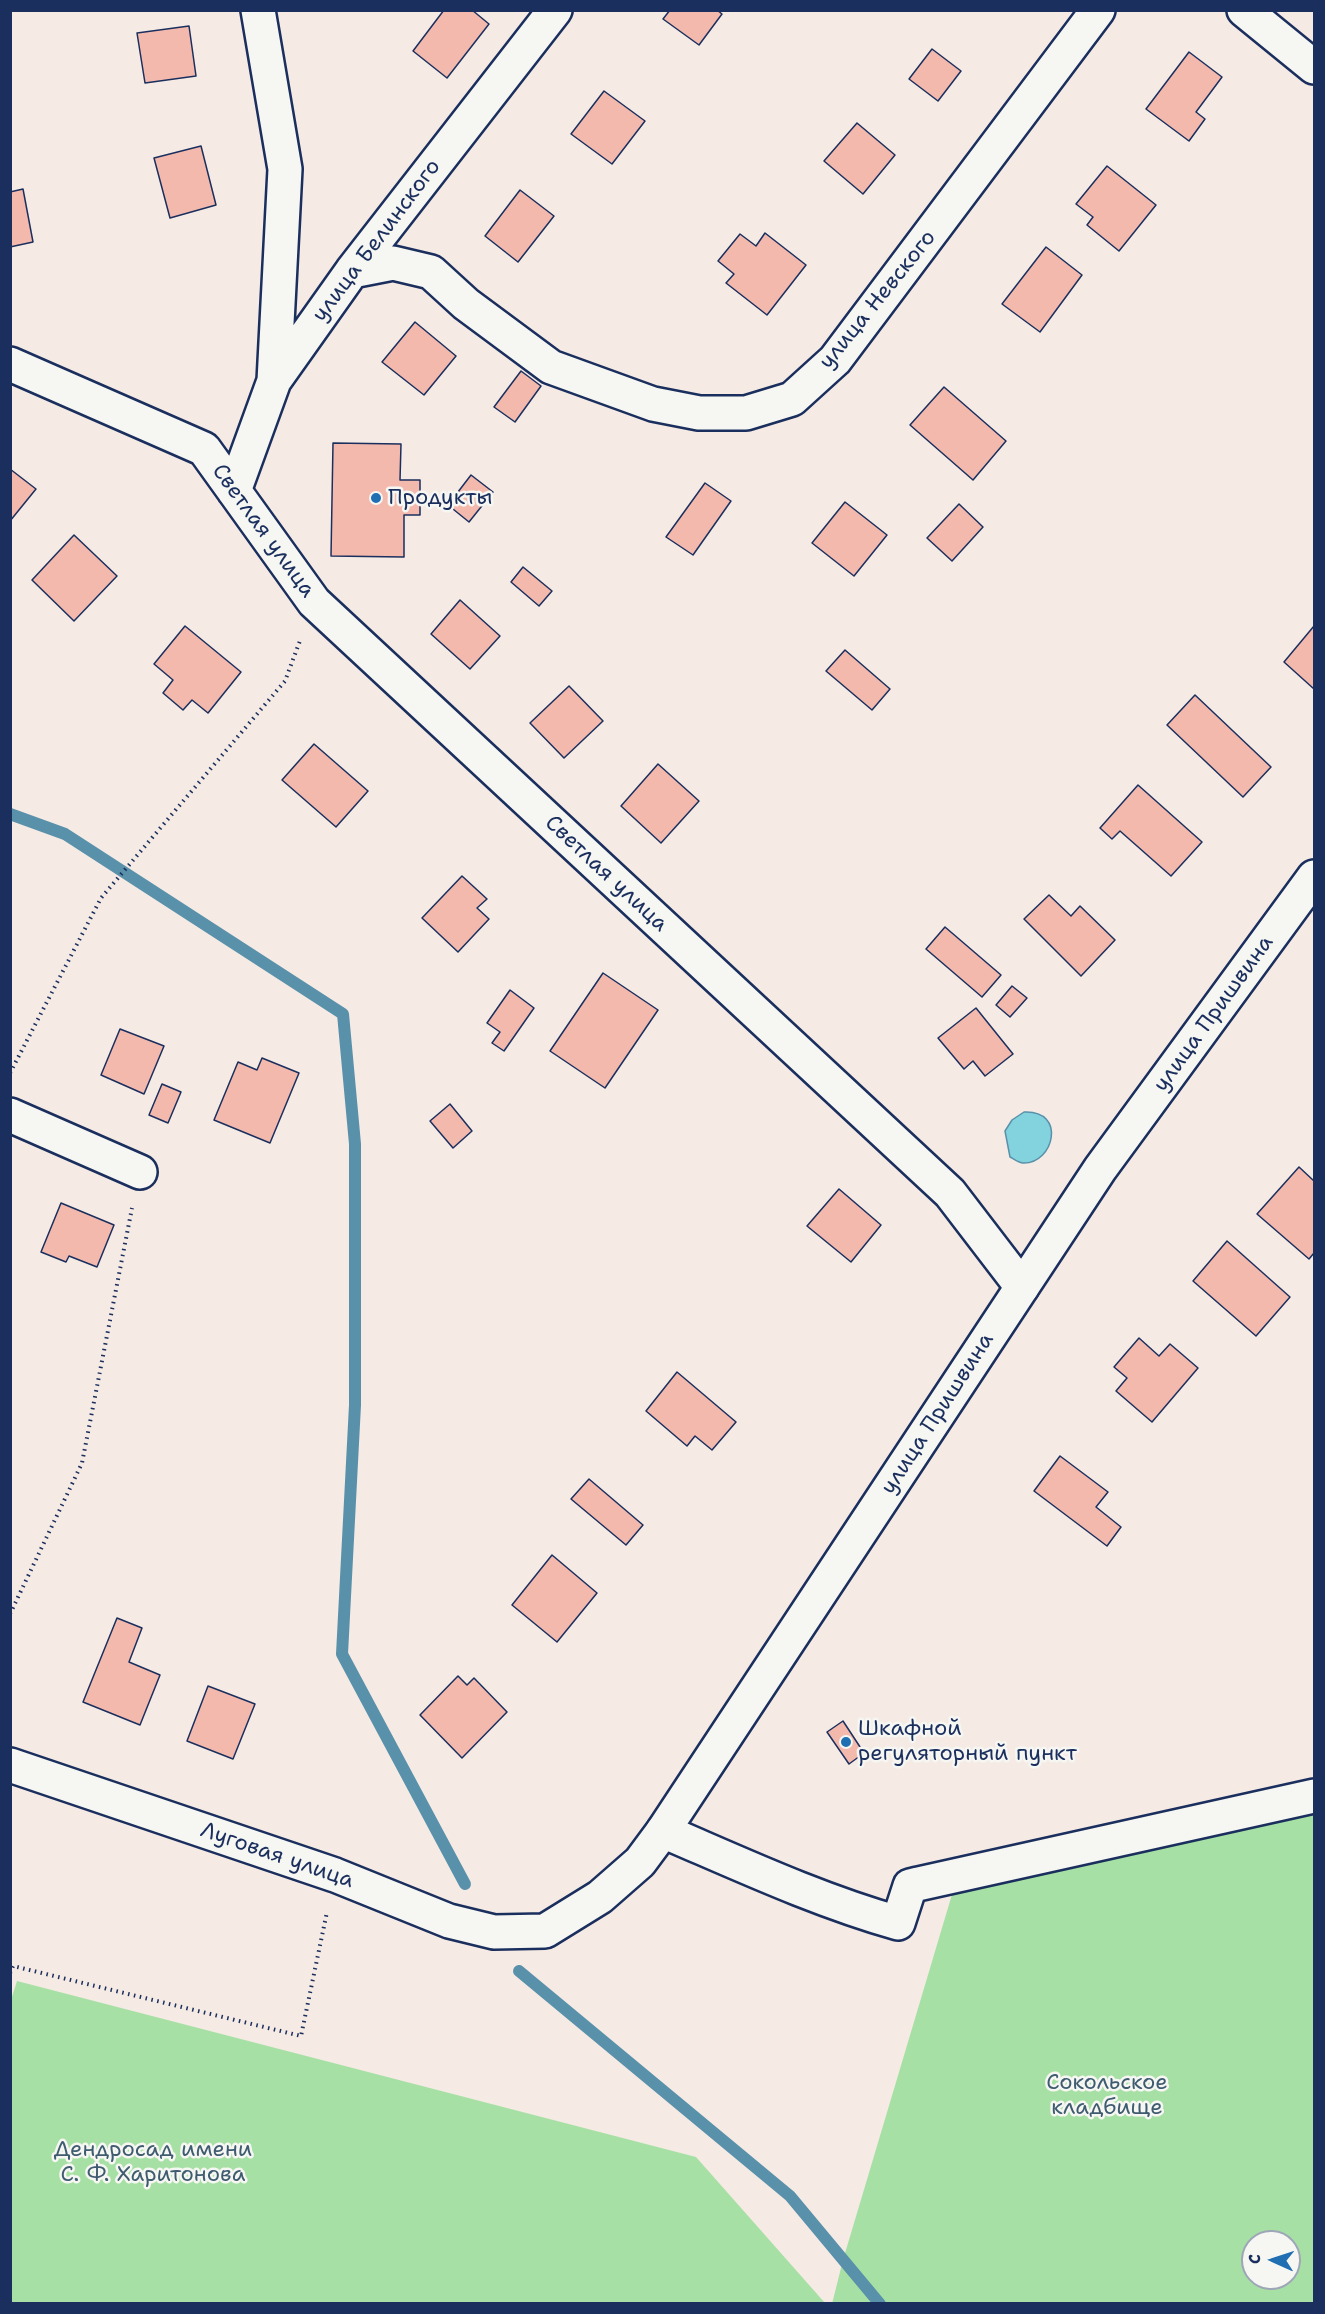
<!DOCTYPE html>
<meta charset="utf-8">
<style>
body{margin:0}
#map{position:relative;width:1325px;height:2314px;overflow:hidden;background:#f5eae4;font-family:"Shantell Sans",sans-serif}
canvas{display:block}
.frame{position:absolute;inset:0;border:12px solid #1b2f5e;pointer-events:none}
.north{position:absolute;left:1241px;top:2230px;width:60px;height:60px;box-sizing:border-box;background:#f6f6f2;border:2px solid #9ea6b7;border-radius:50%;rotate:273deg;font-size:16px;font-weight:700;line-height:24px;text-align:center;color:#1b2f5e}
.north::after{content:'';display:block;margin:auto;width:21px;height:27px;background:#1f6fb2;clip-path:polygon(50% 0,100% 100%,50% 72%,0 100%)}
</style>
<div id="map">
<canvas width="1325" height="2314"></canvas>
<div class="frame"></div>
<div class="north">С</div>
</div>
<script>
const context = document.querySelector('canvas').getContext('2d');
context.lineJoin = 'round';
function fill(path, color) {
  context.fillStyle = color;
  context.fill(path, 'evenodd');
}
function trace(path, color, width, dash) {
  context.strokeStyle = color;
  context.lineWidth = width;
  context.lineCap = dash ? 'butt' : 'round';
  context.setLineDash(dash || []);
  context.stroke(path);
}
function drawText(font, color, halo, rows, align = 'center') {
  context.font = font + ' "Shantell Sans",sans-serif';
  context.lineWidth = 5;
  context.setLineDash([]);
  context.textBaseline = 'middle';
  context.strokeStyle = halo;
  context.fillStyle = color;
  for (const [text, x, y, turn = 0] of rows) {
    context.save();
    context.translate(x, y);
    context.rotate((+turn || 0) * Math.PI / 180);
    context.textAlign = isNaN(turn) ? turn : align;
    if (halo) context.strokeText(text, 0, 0);
    context.fillText(text, 0, 0);
    context.restore();
  }
}
const green = new Path2D(`
 M 1314,1809 L 1314,2303 L 832,2304 L 843,2260 L 956,1881 ZM 1253,2242 L 1289,2242 L 1289,2278 L 1253,2278 Z
 M 17,1981 L 696,2157 L 825,2303 L 11,2303 L 10,2003 Z`);
const water = new Path2D(`
 M 1024,1112 C 1067,1110 1054,1164 1023,1163 C 1019,1163 1014,1159 1010,1157 L 1005,1131 L 1012,1120 Z`);
const stream = new Path2D(`
 M 10,814 L 65,834 L 343,1014 L 355,1144 L 355,1405 L 342,1654 L 465,1884
 M 519,1971 L 790,2196 L 880,2304`);
const building = new Path2D(`
 M 444,10 L 472,10 L 489,24 L 447,78 L 413,51 Z
 M 670,10 L 717,10 L 722,14 L 699,45 L 663,19 Z
 M 189,26 L 196,76 L 145,83 L 137,33 Z
 M 932,49 L 961,71 L 938,101 L 909,79 Z
 M 1189,52 L 1222,77 L 1196,112 L 1205,119 L 1189,141 L 1146,109 Z
 M 604,91 L 645,121 L 612,164 L 571,134 Z
 M 857,123 L 895,155 L 863,194 L 824,161 Z
 M 201,146 L 216,205 L 170,218 L 154,158 Z
 M 1107,166 L 1156,205 L 1119,251 L 1087,225 L 1093,217 L 1076,204 Z
 M 23,189 L 33,242 L 10,247 L 10,192 Z
 M 520,190 L 554,216 L 518,262 L 485,236 Z
 M 765,233 L 806,265 L 767,315 L 726,283 L 734,274 L 718,261 L 740,234 L 756,246 Z
 M 1046,247 L 1082,275 L 1040,332 L 1002,304 Z
 M 415,322 L 456,356 L 424,395 L 382,362 Z
 M 521,371 L 541,386 L 515,422 L 494,407 Z
 M 944,387 L 1006,441 L 973,480 L 910,425 Z
 M 333,443 L 401,444 L 400,480 L 420,480 L 420,515 L 404,515 L 404,557 L 331,556 Z
 M 10,469 L 36,489 L 10,521 Z
 M 471,475 L 493,492 L 469,522 L 448,505 Z
 M 705,483 L 731,501 L 693,555 L 666,537 Z
 M 845,502 L 887,535 L 854,576 L 812,543 Z
 M 959,504 L 983,527 L 952,561 L 927,538 Z
 M 74,535 L 117,576 L 74,621 L 32,580 Z
 M 523,567 L 552,591 L 539,606 L 511,582 Z
 M 460,600 L 500,636 L 470,669 L 431,634 Z
 M 185,626 L 241,672 L 208,713 L 192,700 L 183,710 L 163,693 L 173,680 L 154,664 Z
 M 1314,626 L 1314,689 L 1284,662 Z
 M 845,650 L 890,689 L 872,710 L 826,671 Z
 M 569,686 L 603,721 L 564,758 L 530,723 Z
 M 1195,695 L 1271,767 L 1243,797 L 1167,725 Z
 M 314,744 L 368,791 L 336,827 L 282,780 Z
 M 658,764 L 699,801 L 661,843 L 621,806 Z
 M 1138,785 L 1202,842 L 1171,876 L 1120,831 L 1112,839 L 1100,828 Z
 M 462,876 L 487,899 L 477,908 L 489,919 L 458,952 L 422,918 Z
 M 1049,895 L 1071,916 L 1080,906 L 1115,940 L 1081,976 L 1024,919 Z
 M 945,927 L 1001,975 L 982,997 L 926,949 Z
 M 603,973 L 658,1010 L 605,1088 L 550,1051 Z
 M 1012,986 L 1027,998 L 1010,1017 L 996,1005 Z
 M 510,990 L 534,1008 L 504,1051 L 492,1043 L 500,1032 L 487,1023 Z
 M 976,1008 L 1013,1054 L 985,1076 L 973,1061 L 964,1069 L 938,1038 Z
 M 120,1029 L 164,1046 L 144,1094 L 101,1075 Z
 M 262,1058 L 299,1073 L 270,1143 L 214,1120 L 238,1062 L 257,1070 Z
 M 162,1084 L 181,1092 L 168,1123 L 149,1115 Z
 M 450,1104 L 472,1131 L 453,1148 L 430,1121 Z
 M 1299,1167 L 1314,1181 L 1314,1253 L 1309,1259 L 1257,1214 Z
 M 839,1189 L 881,1225 L 851,1262 L 807,1226 Z
 M 61,1203 L 114,1225 L 97,1267 L 69,1256 L 66,1262 L 41,1252 Z
 M 1227,1241 L 1290,1297 L 1256,1336 L 1193,1281 Z
 M 1139,1338 L 1159,1356 L 1170,1344 L 1198,1368 L 1152,1422 L 1116,1391 L 1127,1378 L 1114,1367 Z
 M 677,1372 L 736,1422 L 712,1450 L 695,1436 L 687,1446 L 646,1411 Z
 M 1060,1456 L 1108,1492 L 1096,1507 L 1121,1527 L 1107,1546 L 1034,1491 Z
 M 589,1479 L 643,1525 L 626,1545 L 571,1499 Z
 M 552,1555 L 597,1593 L 557,1642 L 512,1605 Z
 M 117,1618 L 142,1628 L 129,1662 L 160,1675 L 140,1725 L 83,1702 Z
 M 458,1676 L 467,1685 L 474,1678 L 507,1712 L 462,1758 L 420,1715 Z
 M 208,1686 L 255,1704 L 233,1759 L 187,1741 Z
 M 843,1721 L 864,1753 L 849,1764 L 827,1732 Z`);
const path = new Path2D(`
 M 10,1073 L 101,898 L 285,681 L 301,638
 M 10,1614 L 82,1463 L 132,1208
 M 10,1973 L 13,1966 L 301,2036 L 327,1912`);
const street = new Path2D(`
 M 258,10 L 285,169 L 274,381
 M 1244,10 L 1314,67
 M 352,271 L 393,263 L 431,272 L 466,304 L 551,367 L 653,404 L 699,413 L 746,413 L 792,399 L 835,360 L 1098,10
 M 10,364 L 204,449 L 314,602 L 950,1193 L 1022,1287
 M 234,491 L 274,381 L 352,271 L 555,10
 M 10,1115 L 140,1172
 M 663,1831 C 740,1864 817,1900 898,1923 L 910,1886 L 918,1884 L 1314,1796`);
const secondary = new Path2D(`
 M 10,1765 L 335,1875 L 449,1921 L 494,1932 L 545,1931 L 600,1897 L 640,1862 L 663,1831 L 1100,1169 L 1314,877`);
const markers = [
 [376,498,6,"#1f6fb2"],
 [846,1742,6,"#1f6fb2"]
];
const streetNames = [
 ["улица Белинского",377,241,-53],
 ["улица Невского",878,300,-51],
 ["Светлая улица",263,531,54],
 ["Светлая улица",606,874,43],
 ["улица Пришвина",1214,1014,-54],
 ["улица Пришвина",938,1414,-57],
 ["Луговая улица",277,1856,19]
];
const poiNames = [
 ["Продукты",388,498],
 ["Шкафной",858,1729],
 ["регуляторный пункт",858,1754]
];
const parkNames = [
 ["Сокольское",1107,2083],
 ["кладбище",1107,2108],
 ["Дендросад имени",153,2150],
 ["С. Ф. Харитонова",153,2175]
];
fill(green, '#a7e0a5');
fill(water, '#83d3df');
trace(water, '#5991ab', 1.5);
trace(stream, '#5991ab', 12);
fill(building, '#f3b9ad');
trace(building, '#1b2f5e', 1.5);
trace(street, '#1b2f5e', 38);
trace(secondary, '#1b2f5e', 38);
trace(path, '#1b2f5e', 4, [1.5, 4.5]);
trace(street, '#f6f6f2', 33);
trace(secondary, '#f6f6f2', 33);
for (const [x, y, r, color] of markers) {
  const dot = new Path2D();
  dot.arc(x, y, r, 0, 2 * Math.PI);
  context.fillStyle = color;
  context.fill(dot);
  trace(dot, '#f6f6f2', 2);
}
drawText('22px', '#1b2f5e', '#f6f6f2', streetNames);
drawText('22px', '#1b2f5e', '#f6f6f2', poiNames, 'left');
drawText('22px', '#3e5b70', '#f6f6f2', parkNames);
</script>
